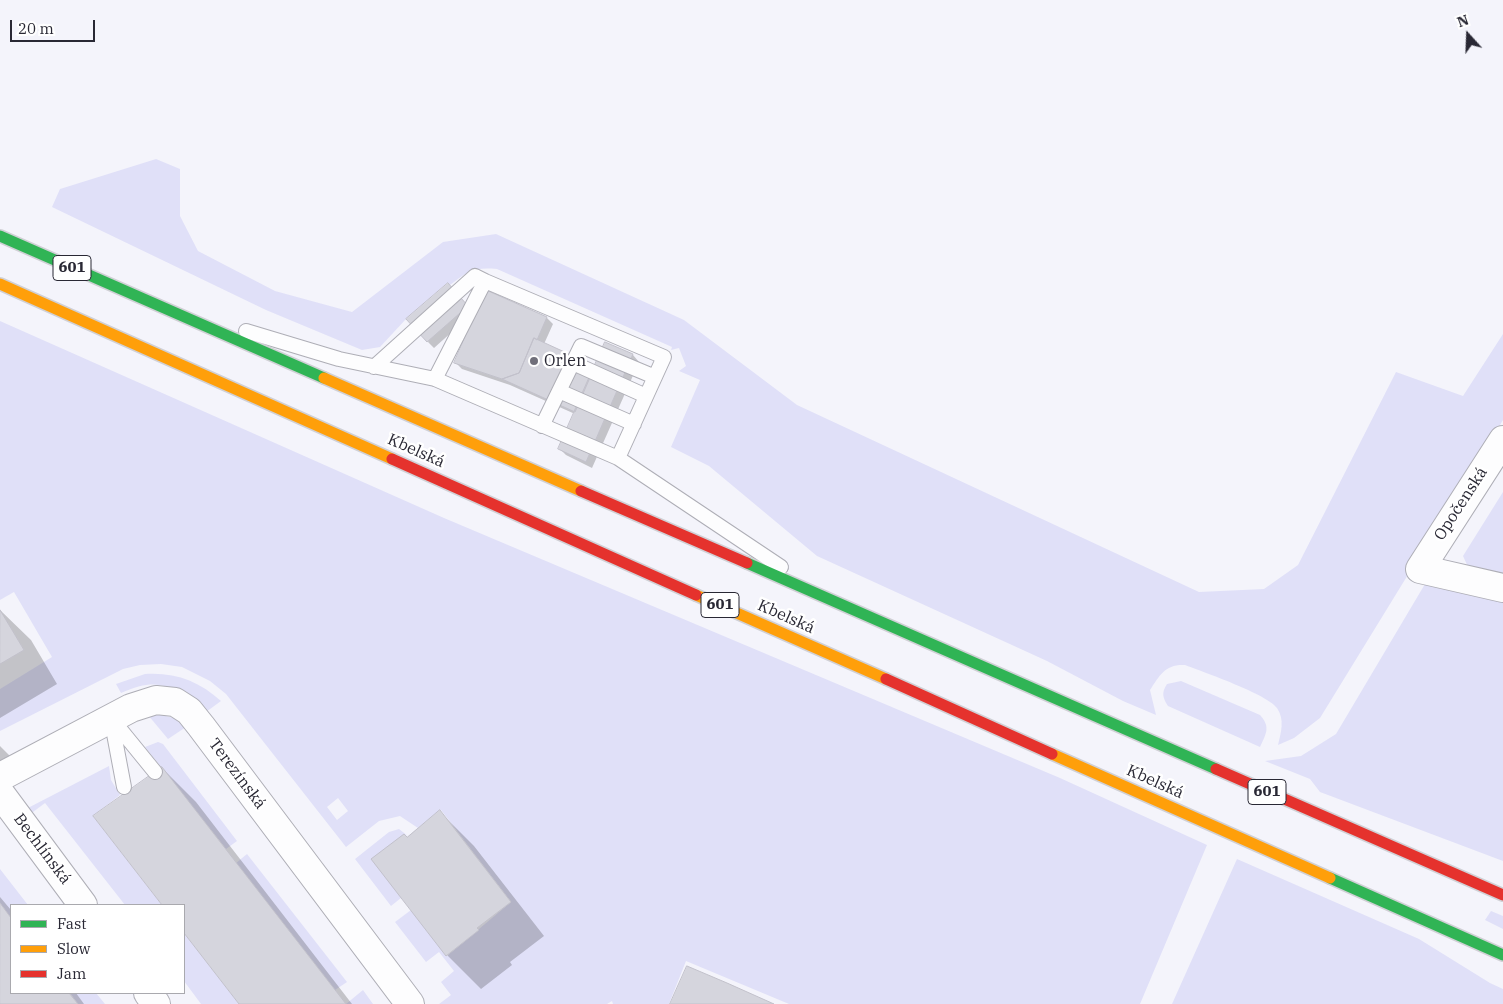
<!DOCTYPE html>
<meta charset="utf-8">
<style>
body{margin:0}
#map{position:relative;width:1503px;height:1004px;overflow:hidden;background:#f4f4fb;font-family:"IBM Plex Serif",serif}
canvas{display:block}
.legend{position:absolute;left:10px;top:904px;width:175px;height:90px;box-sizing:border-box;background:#fff;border:1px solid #a9a9ae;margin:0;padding:6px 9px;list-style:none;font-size:15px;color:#292834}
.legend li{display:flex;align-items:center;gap:10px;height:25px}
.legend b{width:25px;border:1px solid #a9a9ae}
.north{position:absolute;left:1443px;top:10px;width:50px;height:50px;-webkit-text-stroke:4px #fff;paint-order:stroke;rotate:340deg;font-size:14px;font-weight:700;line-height:20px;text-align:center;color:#292834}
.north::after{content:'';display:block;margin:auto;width:18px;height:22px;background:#292834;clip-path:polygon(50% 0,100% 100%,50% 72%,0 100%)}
.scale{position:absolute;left:10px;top:20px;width:85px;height:22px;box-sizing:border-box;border:2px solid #292834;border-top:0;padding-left:6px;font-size:15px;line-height:18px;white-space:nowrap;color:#292834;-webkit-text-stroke:4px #fff;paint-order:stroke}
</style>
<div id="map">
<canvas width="1503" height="1004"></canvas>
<ul class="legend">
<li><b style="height:6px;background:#30b455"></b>Fast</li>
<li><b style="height:6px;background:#ff9f0a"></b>Slow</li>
<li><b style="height:6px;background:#e5322d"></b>Jam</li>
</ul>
<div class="north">N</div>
<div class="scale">20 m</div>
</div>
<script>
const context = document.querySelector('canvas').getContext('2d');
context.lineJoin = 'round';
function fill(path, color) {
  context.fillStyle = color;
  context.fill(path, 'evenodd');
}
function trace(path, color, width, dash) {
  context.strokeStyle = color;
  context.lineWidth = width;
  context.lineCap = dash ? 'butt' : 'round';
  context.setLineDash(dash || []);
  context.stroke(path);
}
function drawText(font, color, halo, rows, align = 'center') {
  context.font = font + ' "IBM Plex Serif",serif';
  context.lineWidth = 5;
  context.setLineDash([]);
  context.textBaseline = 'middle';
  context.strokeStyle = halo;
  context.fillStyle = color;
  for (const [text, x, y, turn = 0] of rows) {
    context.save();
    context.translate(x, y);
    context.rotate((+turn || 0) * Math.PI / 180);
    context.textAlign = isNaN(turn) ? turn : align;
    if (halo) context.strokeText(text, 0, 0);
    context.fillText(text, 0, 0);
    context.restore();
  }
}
const green = new Path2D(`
 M 156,159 L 180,169 L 180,216 L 198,251 L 275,291 L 352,312 L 443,242 L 496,234 L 684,320 L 797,405 L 1199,592 L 1264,589 L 1298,565 L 1396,372 L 1463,396 L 1503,334 L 1503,420 L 1320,718 L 1294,738 L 1278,745 C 1281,732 1285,720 1277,708 C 1267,694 1203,672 1185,665 C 1165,664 1160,675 1150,690 L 1156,715 L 1123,701 L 1047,661 L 817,556 L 709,466 L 671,447 L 700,380 L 679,371 L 686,366 L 679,348 L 671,350 L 672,347 L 497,269 C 474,267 468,271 450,285 L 447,283 L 406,319 L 380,347 L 362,350 L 266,310 L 52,207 L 60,189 Z
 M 0,321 L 444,518 L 1060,778 L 1207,845 L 1140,1004 L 789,1004 L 686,961 L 669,1004 L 613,1004 L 612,1001 L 607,1004 L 439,1004 L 451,995 L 441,982 L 454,971 L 439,952 L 426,962 L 395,922 L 411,910 L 447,956 L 511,902 L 441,810 L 418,828 L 400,816 L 379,821 L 346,847 L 226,694 L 210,681 L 182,667 L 161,664 L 140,665 L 123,669 L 0,731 L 0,689 L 52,657 L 14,592 L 0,600 ZM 338,798 L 348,811 L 337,820 L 327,807 Z
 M 1503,492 L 1503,577 L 1469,569 L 1463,556 Z
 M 1425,584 L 1503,602 L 1503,861 L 1320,792 L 1310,779 L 1265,761 L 1301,756 L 1336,734 Z
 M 145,674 C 175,672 199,681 221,701 L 206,712 C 175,688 161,675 121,693 L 116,684 Z
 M 1181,681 L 1260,715 C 1271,727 1266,734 1260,747 L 1168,706 C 1163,698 1161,693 1167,684 Z
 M 157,714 L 174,718 L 186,727 L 168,739 L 148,715 Z
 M 158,742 L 163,744 L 237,841 L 226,849 L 145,747 Z
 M 109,766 L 111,780 L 120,795 L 93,816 L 162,905 L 125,905 L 45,803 L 29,815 L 24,810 Z
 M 399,829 L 408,836 L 404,834 L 401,898 L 391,906 L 355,859 L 389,832 Z
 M 247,854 L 347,982 L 335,990 L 236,863 Z
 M 1237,859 L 1419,939 L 1490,983 L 1503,989 L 1503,1004 L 1172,1004 Z
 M 0,869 L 28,905 L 11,905 L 11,918 L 0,903 Z
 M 1491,911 L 1503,916 L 1503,929 L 1485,920 Z
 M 184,933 L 239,1004 L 201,1004 L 184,981 Z
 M 363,990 L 373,1004 L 346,1004 Z
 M 70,993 L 96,993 L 105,1004 L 78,1004 Z`);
const shadow = new Path2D(`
 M 448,285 L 473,313 L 434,348 L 428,342 Z
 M 487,292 L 547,318 L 553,324 L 544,344 L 596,367 L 606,344 L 633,355 L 639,362 L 592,468 L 566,455 L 560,449 L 575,414 L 510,385 L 462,369 L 456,363 Z
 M 0,610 L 31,640 L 57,684 L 0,718 Z
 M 0,746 L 14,760 L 0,780 Z
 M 162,768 L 196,802 L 352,1004 L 240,1004 L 184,931 L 184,905 L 164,905 L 95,816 Z
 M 440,812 L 474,846 L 544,936 L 510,962 L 512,965 L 481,989 L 447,955 L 373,860 L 407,838 Z
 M 0,897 L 11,910 L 11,993 L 76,993 L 84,1004 L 0,1004 Z`);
const building = new Path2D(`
 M 448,283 L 468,306 L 427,342 L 406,319 Z
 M 486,290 L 547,317 L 537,340 L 534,338 L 519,373 L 502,379 L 454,363 Z
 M 534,338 L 595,366 L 575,412 L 502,379 L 519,373 Z
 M 605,342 L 633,354 L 586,462 L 558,449 Z
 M 0,610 L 24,650 L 0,664 Z
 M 162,767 L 346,1004 L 239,1004 L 184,933 L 184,905 L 162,905 L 93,816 Z
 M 440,810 L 511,902 L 477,928 L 479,930 L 446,956 L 371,859 L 404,834 L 407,837 Z
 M 0,903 L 11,918 L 11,993 L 69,993 L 78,1004 L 0,1004 Z
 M 687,966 L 727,983 L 774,1004 L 670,1004 Z`);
const lane = new Path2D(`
 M 246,331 L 339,359 L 435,379 L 618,458 L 781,567
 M 573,363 L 646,396
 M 374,367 L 475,276 L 485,281
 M 435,379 L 485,281 L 664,357 L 618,458
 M 559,391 L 634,424
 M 542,426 L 581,346 L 655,377
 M 124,787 L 111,718 L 155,772`);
const street = new Path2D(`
 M 1503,440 L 1420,569 L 1503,588
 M 0,777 L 131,708 L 156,700 L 175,702 L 189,711 L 201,726 L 410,1004
 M 0,793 L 83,905
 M 148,993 L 156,1004`);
const fast = new Path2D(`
 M 0,236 L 324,378
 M 747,563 L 1216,769
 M 1330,878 L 1503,955`);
const slow = new Path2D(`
 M 0,284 L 392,459
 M 324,378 L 581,491
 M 696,595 L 886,679
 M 1052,754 L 1330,878`);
const jam = new Path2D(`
 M 392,459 L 696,595
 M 581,491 L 747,563
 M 886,679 L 1052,754
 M 1216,769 L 1503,895`);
const markers = [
 [534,361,5,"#706f7a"]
];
const shields = [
 [72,268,38],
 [720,605,38],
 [1267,792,38]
];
const shieldNames = [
 ["601",72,268],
 ["601",720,605],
 ["601",1267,792]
];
const poiNames = [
 ["Orlen",544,361]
];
const streetNames = [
 ["Kbelská",416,451,24],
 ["Opočenská",1461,504,-57],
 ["Kbelská",786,617,24],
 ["Terezínská",237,774,53],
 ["Kbelská",1155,782,24],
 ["Bechlínská",42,849,53]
];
fill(green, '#e0e0f8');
fill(shadow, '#0003');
fill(building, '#d5d5dd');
trace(building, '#c2c1cb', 1);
trace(lane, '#aeaeb6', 16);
trace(street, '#aeaeb6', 30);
trace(fast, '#d0d0d5', 14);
trace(slow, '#d0d0d5', 14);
trace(jam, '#d0d0d5', 14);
trace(lane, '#fdfdfe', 14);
trace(street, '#fdfdfe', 28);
trace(fast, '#30b455', 11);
trace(slow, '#ff9f0a', 11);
trace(jam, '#e5322d', 11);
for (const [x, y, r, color] of markers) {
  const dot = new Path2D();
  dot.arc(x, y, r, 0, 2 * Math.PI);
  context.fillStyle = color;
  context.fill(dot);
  trace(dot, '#fff', 2);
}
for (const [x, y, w] of shields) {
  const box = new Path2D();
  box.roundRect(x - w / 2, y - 12.5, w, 25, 4);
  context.fillStyle = '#fff';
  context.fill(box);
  trace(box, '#292834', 1);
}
drawText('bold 15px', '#292834', null, shieldNames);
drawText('16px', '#292834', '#fff', poiNames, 'left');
drawText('16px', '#292834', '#fff', streetNames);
</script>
